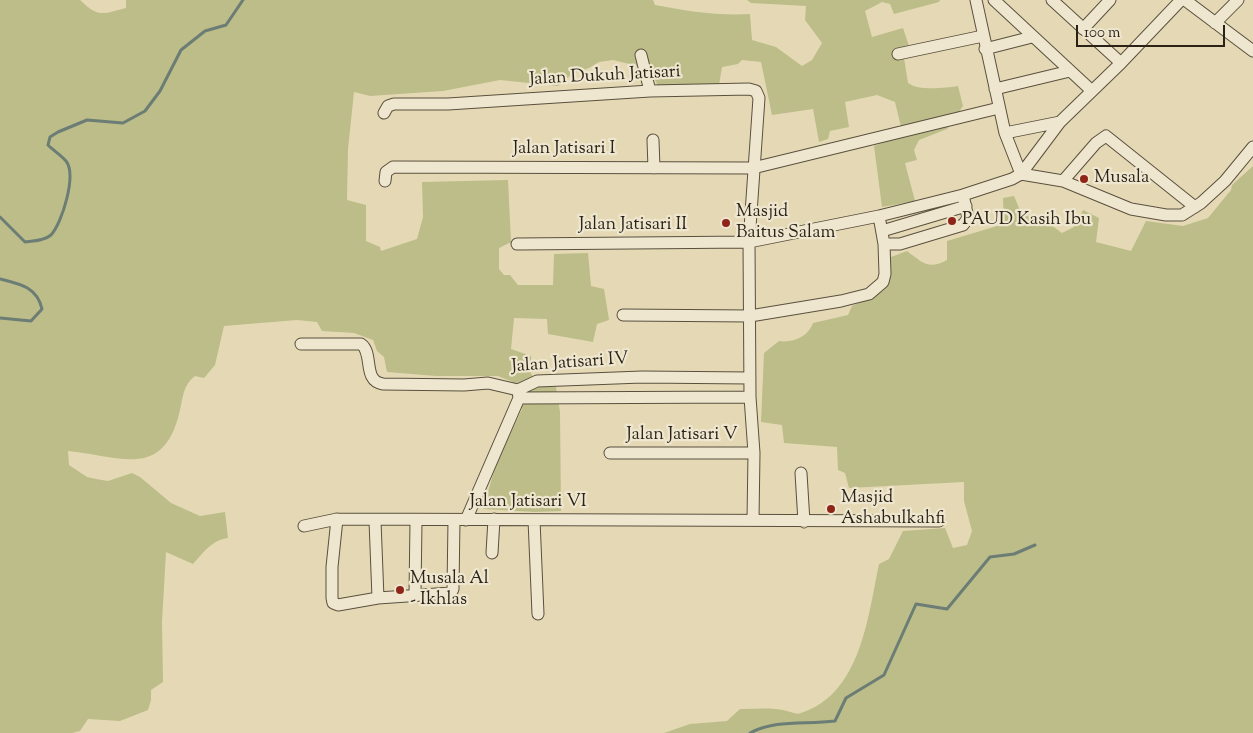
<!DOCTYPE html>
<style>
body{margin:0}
#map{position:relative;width:1253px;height:733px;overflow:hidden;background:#e5d9b5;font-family:"Sorts Mill Goudy",serif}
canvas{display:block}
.scale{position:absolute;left:1076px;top:25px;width:149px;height:22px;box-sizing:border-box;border:2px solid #2b2217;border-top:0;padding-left:6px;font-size:15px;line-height:18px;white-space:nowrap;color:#2b2217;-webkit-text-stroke:4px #eee6cf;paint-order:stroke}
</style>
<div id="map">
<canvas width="1253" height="733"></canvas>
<div class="scale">100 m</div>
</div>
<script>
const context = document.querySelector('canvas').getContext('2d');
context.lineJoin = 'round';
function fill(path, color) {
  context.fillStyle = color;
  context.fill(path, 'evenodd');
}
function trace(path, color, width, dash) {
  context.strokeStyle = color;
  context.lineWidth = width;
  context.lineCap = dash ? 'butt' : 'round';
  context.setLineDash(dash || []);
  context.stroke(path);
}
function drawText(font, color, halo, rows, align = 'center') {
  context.font = font + ' "Sorts Mill Goudy",serif';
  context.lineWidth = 4.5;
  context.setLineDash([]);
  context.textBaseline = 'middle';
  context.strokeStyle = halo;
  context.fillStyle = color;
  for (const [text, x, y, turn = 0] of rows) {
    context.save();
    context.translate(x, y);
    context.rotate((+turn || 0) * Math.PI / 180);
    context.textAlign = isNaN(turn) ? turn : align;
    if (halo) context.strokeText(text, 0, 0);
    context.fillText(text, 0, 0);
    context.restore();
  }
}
const green = new Path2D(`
 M 0,0 L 80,0 C 99,18 102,14 126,8 L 126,0 L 653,0 L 655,5 C 686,11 718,16 750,14 L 752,40 L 776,47 L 802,66 L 812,60 L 822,43 L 805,20 L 806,6 L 751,3 L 747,0 L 940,0 L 939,2 L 894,14 L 890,4 L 882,2 L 865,11 L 872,37 L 903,28 L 910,49 L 904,58 L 908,83 C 918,91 945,88 958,86 L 963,106 L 947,129 L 919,140 L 914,150 L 917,160 L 905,163 L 915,201 L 882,207 L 874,146 L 903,135 L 895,102 L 877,95 L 845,102 L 849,127 L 830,131 L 828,139 L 819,142 L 813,109 L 772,115 L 761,62 L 742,60 L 738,64 L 722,67 L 719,85 L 658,86 L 650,69 L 613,60 L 599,62 L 589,68 L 572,74 L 558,86 L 500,80 L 443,91 L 370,96 L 354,92 L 348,149 L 347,200 L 366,205 L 366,241 L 380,247 L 381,251 L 417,239 L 423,217 L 422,182 L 508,180 L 511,242 L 499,248 L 499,269 L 504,275 L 510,275 L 518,285 L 553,285 L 554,254 L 588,253 L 591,286 L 604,289 L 609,320 L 597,324 L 593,342 L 548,334 L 547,319 L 514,318 L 511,349 L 531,356 L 531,374 L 543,387 L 556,387 L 560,412 L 561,511 L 535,512 L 483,509 L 496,464 L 522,409 L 513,382 L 498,376 L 436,376 L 387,372 L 384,357 L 377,351 L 373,340 L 354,333 L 322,331 L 317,322 L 297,320 L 224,326 L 215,365 L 204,378 L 195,376 C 183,385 183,397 180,410 C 164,481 120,456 68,451 L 69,465 L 87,477 L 96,479 L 108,481 L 132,473 L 140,477 L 171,503 L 200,516 L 225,512 L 228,538 C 212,540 204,552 193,564 L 166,552 L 162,622 L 163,682 L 151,690 L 151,700 L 148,710 L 120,721 L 88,719 L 80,731 L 72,733 L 0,733 Z
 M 1253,166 L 1253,733 L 664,733 L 690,724 L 727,721 L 740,709 C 756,709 772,707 787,711 C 791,712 797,715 801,713 C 861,694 868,616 879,564 L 889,559 L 903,531 L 945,528 L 953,548 L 967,545 L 972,531 L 964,501 L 964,482 L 849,488 L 845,473 L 838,470 L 837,447 L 784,443 L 782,425 L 761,422 L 764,353 L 779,341 C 793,343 808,337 813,323 L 848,315 L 852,306 C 883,292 892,294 891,257 L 907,251 C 923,263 928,270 947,260 L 947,241 L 1004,224 L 1003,198 L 1014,196 L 1022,215 L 1044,220 L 1062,233 L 1074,227 L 1083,210 L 1099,218 L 1096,242 L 1131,251 L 1146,221 L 1183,226 L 1208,218 L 1231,190 L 1232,185 Z`);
const stream = new Path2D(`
 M 0,217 L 25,242 C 33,241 44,241 51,235 C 62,223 77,175 66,161 C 61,155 54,151 48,145 L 50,137 L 58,132 L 87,120 L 123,123 L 145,111 L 160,91 L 181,50 L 205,31 L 226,25 L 243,0
 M 0,279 C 20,284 37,287 42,309 L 31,321 L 0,318
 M 750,733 C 776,719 806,725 835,721 L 846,698 L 884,675 L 916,604 L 947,609 L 990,557 L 1014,554 L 1035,545`);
const street = new Path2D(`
 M 976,0 L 1005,133 L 1021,174
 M 994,0 L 1092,91
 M 1052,0 L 1121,63
 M 1185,0 L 1253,51
 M 1215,23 L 1238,0
 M 1083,29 L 1110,0
 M 985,49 L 1032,37
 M 898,54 L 983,36
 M 641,55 L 650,91
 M 995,89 L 1070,71
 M 384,113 L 388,106 L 394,104 L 448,104 L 650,91 L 749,89 L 756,91 L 759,98 L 749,242 L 750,397 L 754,453 L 753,520
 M 1005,133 L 1060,122
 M 653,140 L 654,168
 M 1021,174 L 1063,181 L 1131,209 L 1166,215 L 1182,215 L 1201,203 L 1225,181 L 1253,147
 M 385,181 L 386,172 L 393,167 L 753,168 L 999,108
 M 1063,181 L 1096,143 L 1106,136 L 1195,207
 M 882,231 L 966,206
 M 517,244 L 749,242 L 879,216 L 963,195 L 1012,179 L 1021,174 L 1060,122 L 1121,63 L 1181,0
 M 884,244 L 900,244 L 963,225 L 968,218 L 963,195
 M 623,315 L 750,316 L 841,301 L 869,294 L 883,282 L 885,274 L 884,244 L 879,216
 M 301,344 L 361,344 C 374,353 362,381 383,384 L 464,385 L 488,383 L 518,390 L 537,381 L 642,377 L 750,378
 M 519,398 L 750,397
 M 610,453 L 754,453
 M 801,473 L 804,522
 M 337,519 L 332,567 L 332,598 L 333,603 L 338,605 L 378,598 L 451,593 L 453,589 L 454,520
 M 466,520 L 519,398 L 518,391
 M 534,520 L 538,614
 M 375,521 L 378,598
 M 304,526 L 337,519 L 939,521
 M 492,553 L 494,519
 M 415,594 L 416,521`);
const markers = [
 [1084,179,5,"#8f2418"],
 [952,221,5,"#8f2418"],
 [726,223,5,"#8f2418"],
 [831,509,5,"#8f2418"],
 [400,590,5,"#8f2418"]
];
const streetNames = [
 ["Jalan Dukuh Jatisari",605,77,-3],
 ["Jalan Jatisari I",564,150],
 ["Jalan Jatisari II",633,226],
 ["Jalan Jatisari IV",570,364,-4],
 ["Jalan Jatisari V",682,436],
 ["Jalan Jatisari VI",528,503]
];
const poiNames = [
 ["Musala",1094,179],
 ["Masjid",736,213],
 ["Baitus Salam",736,234],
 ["PAUD Kasih Ibu",962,221],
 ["Masjid",841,499],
 ["Ashabulkahfi",841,520],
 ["Musala Al",410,580],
 ["- Ikhlas",410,601]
];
fill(green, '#bcbd88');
trace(stream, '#6b7d75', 3);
trace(street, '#5a503e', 13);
trace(street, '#eee6cf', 11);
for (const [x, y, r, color] of markers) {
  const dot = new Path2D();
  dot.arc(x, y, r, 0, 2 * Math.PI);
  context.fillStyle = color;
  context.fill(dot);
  trace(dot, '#eee6cf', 2);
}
drawText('18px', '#2b2217', '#eee6cf', streetNames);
drawText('18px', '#2b2217', '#eee6cf', poiNames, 'left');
</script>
